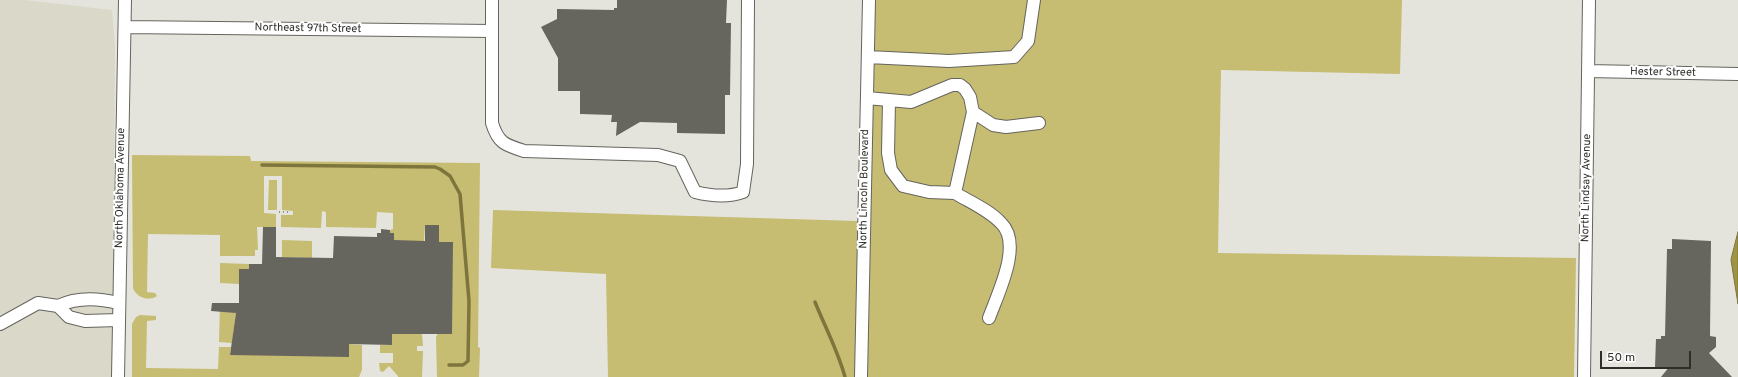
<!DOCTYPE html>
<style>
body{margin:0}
#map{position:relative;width:1738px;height:377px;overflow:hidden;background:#e5e4dc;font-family:Overpass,sans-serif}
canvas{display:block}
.scale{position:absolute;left:1600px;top:351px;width:91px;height:18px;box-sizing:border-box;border:2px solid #2d2d2a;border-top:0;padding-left:5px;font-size:12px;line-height:14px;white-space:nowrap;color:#2d2d2a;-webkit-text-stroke:3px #fff;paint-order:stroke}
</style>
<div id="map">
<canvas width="1738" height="377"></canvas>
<div class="scale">50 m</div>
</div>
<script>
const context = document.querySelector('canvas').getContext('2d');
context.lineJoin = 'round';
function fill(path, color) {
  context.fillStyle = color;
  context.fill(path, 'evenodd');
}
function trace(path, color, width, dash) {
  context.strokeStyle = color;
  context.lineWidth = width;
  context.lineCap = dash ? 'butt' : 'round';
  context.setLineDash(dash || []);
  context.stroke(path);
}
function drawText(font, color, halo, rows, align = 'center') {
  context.font = font + ' Overpass,sans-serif';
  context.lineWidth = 4;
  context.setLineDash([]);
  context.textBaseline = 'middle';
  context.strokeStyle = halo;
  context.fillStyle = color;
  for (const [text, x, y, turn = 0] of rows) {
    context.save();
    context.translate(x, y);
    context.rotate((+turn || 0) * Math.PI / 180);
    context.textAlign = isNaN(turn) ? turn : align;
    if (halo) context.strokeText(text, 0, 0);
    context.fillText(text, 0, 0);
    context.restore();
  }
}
const built = new Path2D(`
 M 0,0 L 25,0 L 112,10 L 115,46 L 113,377 L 0,377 Z`);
const green = new Path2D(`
 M 875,0 L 1402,0 L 1400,74 L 1221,70 L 1218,253 L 1576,258 L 1574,377 L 608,377 L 606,274 L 491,268 L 493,210 L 857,221 L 869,212 Z
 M 132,155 L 250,156 L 251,161 L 480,163 L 478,347 L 480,348 L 479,377 L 437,377 L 436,337 L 438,333 L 452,242 L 439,242 L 439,225 L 425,225 L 424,241 L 394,251 L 394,233 L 390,233 L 390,230 L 393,229 L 393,213 L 377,212 L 376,228 L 326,227 L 326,212 L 322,211 L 321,228 L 281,227 L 281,215 L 293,215 L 293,211 L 282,210 L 282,176 L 264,176 L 264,213 L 276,214 L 276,227 L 257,227 L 258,250 L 255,250 L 255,256 L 220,256 L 220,235 L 148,234 L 147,292 L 155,293 L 157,296 C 148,302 136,297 133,288 Z
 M 269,180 L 277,180 L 277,210 L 268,210 Z
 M 282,240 L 312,241 L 312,258 L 282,257 Z
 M 220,263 L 249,264 L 249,269 L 239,269 L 239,284 L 220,283 Z
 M 220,303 L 236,313 L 232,343 L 219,342 Z
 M 140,315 L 156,316 L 156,320 L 147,321 L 146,368 L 218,369 L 219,347 L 231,347 L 230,355 L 349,344 L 362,345 L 362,370 L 359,377 L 132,377 L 132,324 L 136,317 Z
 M 409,333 L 422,334 L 423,346 L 417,346 L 417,351 L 423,351 L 422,377 L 398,377 L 398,376 L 389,366 L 383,372 L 380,371 L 379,363 L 393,363 L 393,353 L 380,353 L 380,345 L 392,345 L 392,334 Z`);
const water = new Path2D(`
 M 1738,232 L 1738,304 L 1731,260 Z`);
const stream = new Path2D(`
 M 262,165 L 435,167 L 440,169 L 450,176 L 460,194 L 469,301 L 468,361 L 463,365 L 449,365
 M 815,302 C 825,327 838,351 845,377`);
const building = new Path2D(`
 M 617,0 L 727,0 L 726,23 L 731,23 L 730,95 L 725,95 L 725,134 L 677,133 L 677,123 L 640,122 L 616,136 L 617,122 L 611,122 L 612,115 L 580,114 L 580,91 L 558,91 L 558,58 L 541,27 L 557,19 L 557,9 L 614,10 L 614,8 L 617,8 Z
 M 425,225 L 439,225 L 439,242 L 453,242 L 452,334 L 392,334 L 392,345 L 349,344 L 349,357 L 230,355 L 236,313 L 211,311 L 212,303 L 239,303 L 239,269 L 249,269 L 249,264 L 262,264 L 263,227 L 276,227 L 276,257 L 333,258 L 334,236 L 377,237 L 377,233 L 381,233 L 381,229 L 390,230 L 390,233 L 394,233 L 394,240 L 425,241 Z
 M 1672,239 L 1711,241 L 1710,336 L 1716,337 L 1716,347 L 1709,353 L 1732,377 L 1661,377 L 1669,367 L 1655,367 L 1656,339 L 1661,339 L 1661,336 L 1665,336 L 1667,249 L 1672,249 Z`);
const path = new Path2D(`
 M 279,212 L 290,212 L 290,211`);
const minor = new Path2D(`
 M 492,0 L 492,123 C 498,143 505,145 524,151 L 658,155 L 680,161 L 695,192 C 711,196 727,198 743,192 L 747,164 L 748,0
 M 125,27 L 492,31
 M 868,57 L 949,61 L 1014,57 L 1028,41 L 1034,0
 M 1588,71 L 1738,74
 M 867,98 L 911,102 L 952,85 L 960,85 L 965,89 L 970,97 L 973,112 L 955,193 C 970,202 989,210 1001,223 C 1023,244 998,293 989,318
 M 889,101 L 888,153 L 891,170 L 903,186 L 929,192 L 955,193
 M 973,112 L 993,125 L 1006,127 L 1039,123
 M 58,306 C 77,297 98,298 118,303
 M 0,324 L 38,303 L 58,306 L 69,317 L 85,321 L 118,320
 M 118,377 L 125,0
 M 861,377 L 869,0
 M 1584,377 L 1589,0`);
const streetNames = [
 ["Northeast 97th Street",308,29,1],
 ["Hester Street",1663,73,1],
 ["North Oklahoma Avenue",121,188,-89],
 ["North Lindsay Avenue",1587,188,-89],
 ["North Lincoln Boulevard",865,189,-89]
];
fill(built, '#dad9c9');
fill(green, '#c6bc72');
fill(water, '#9f9443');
trace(water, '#7d753c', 1);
trace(stream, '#7d753c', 3.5);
fill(building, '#66665f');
trace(minor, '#65645e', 14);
trace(path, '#91918b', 2, [1, 3]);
trace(minor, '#fff', 12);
drawText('11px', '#2d2d2a', '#fff', streetNames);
</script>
